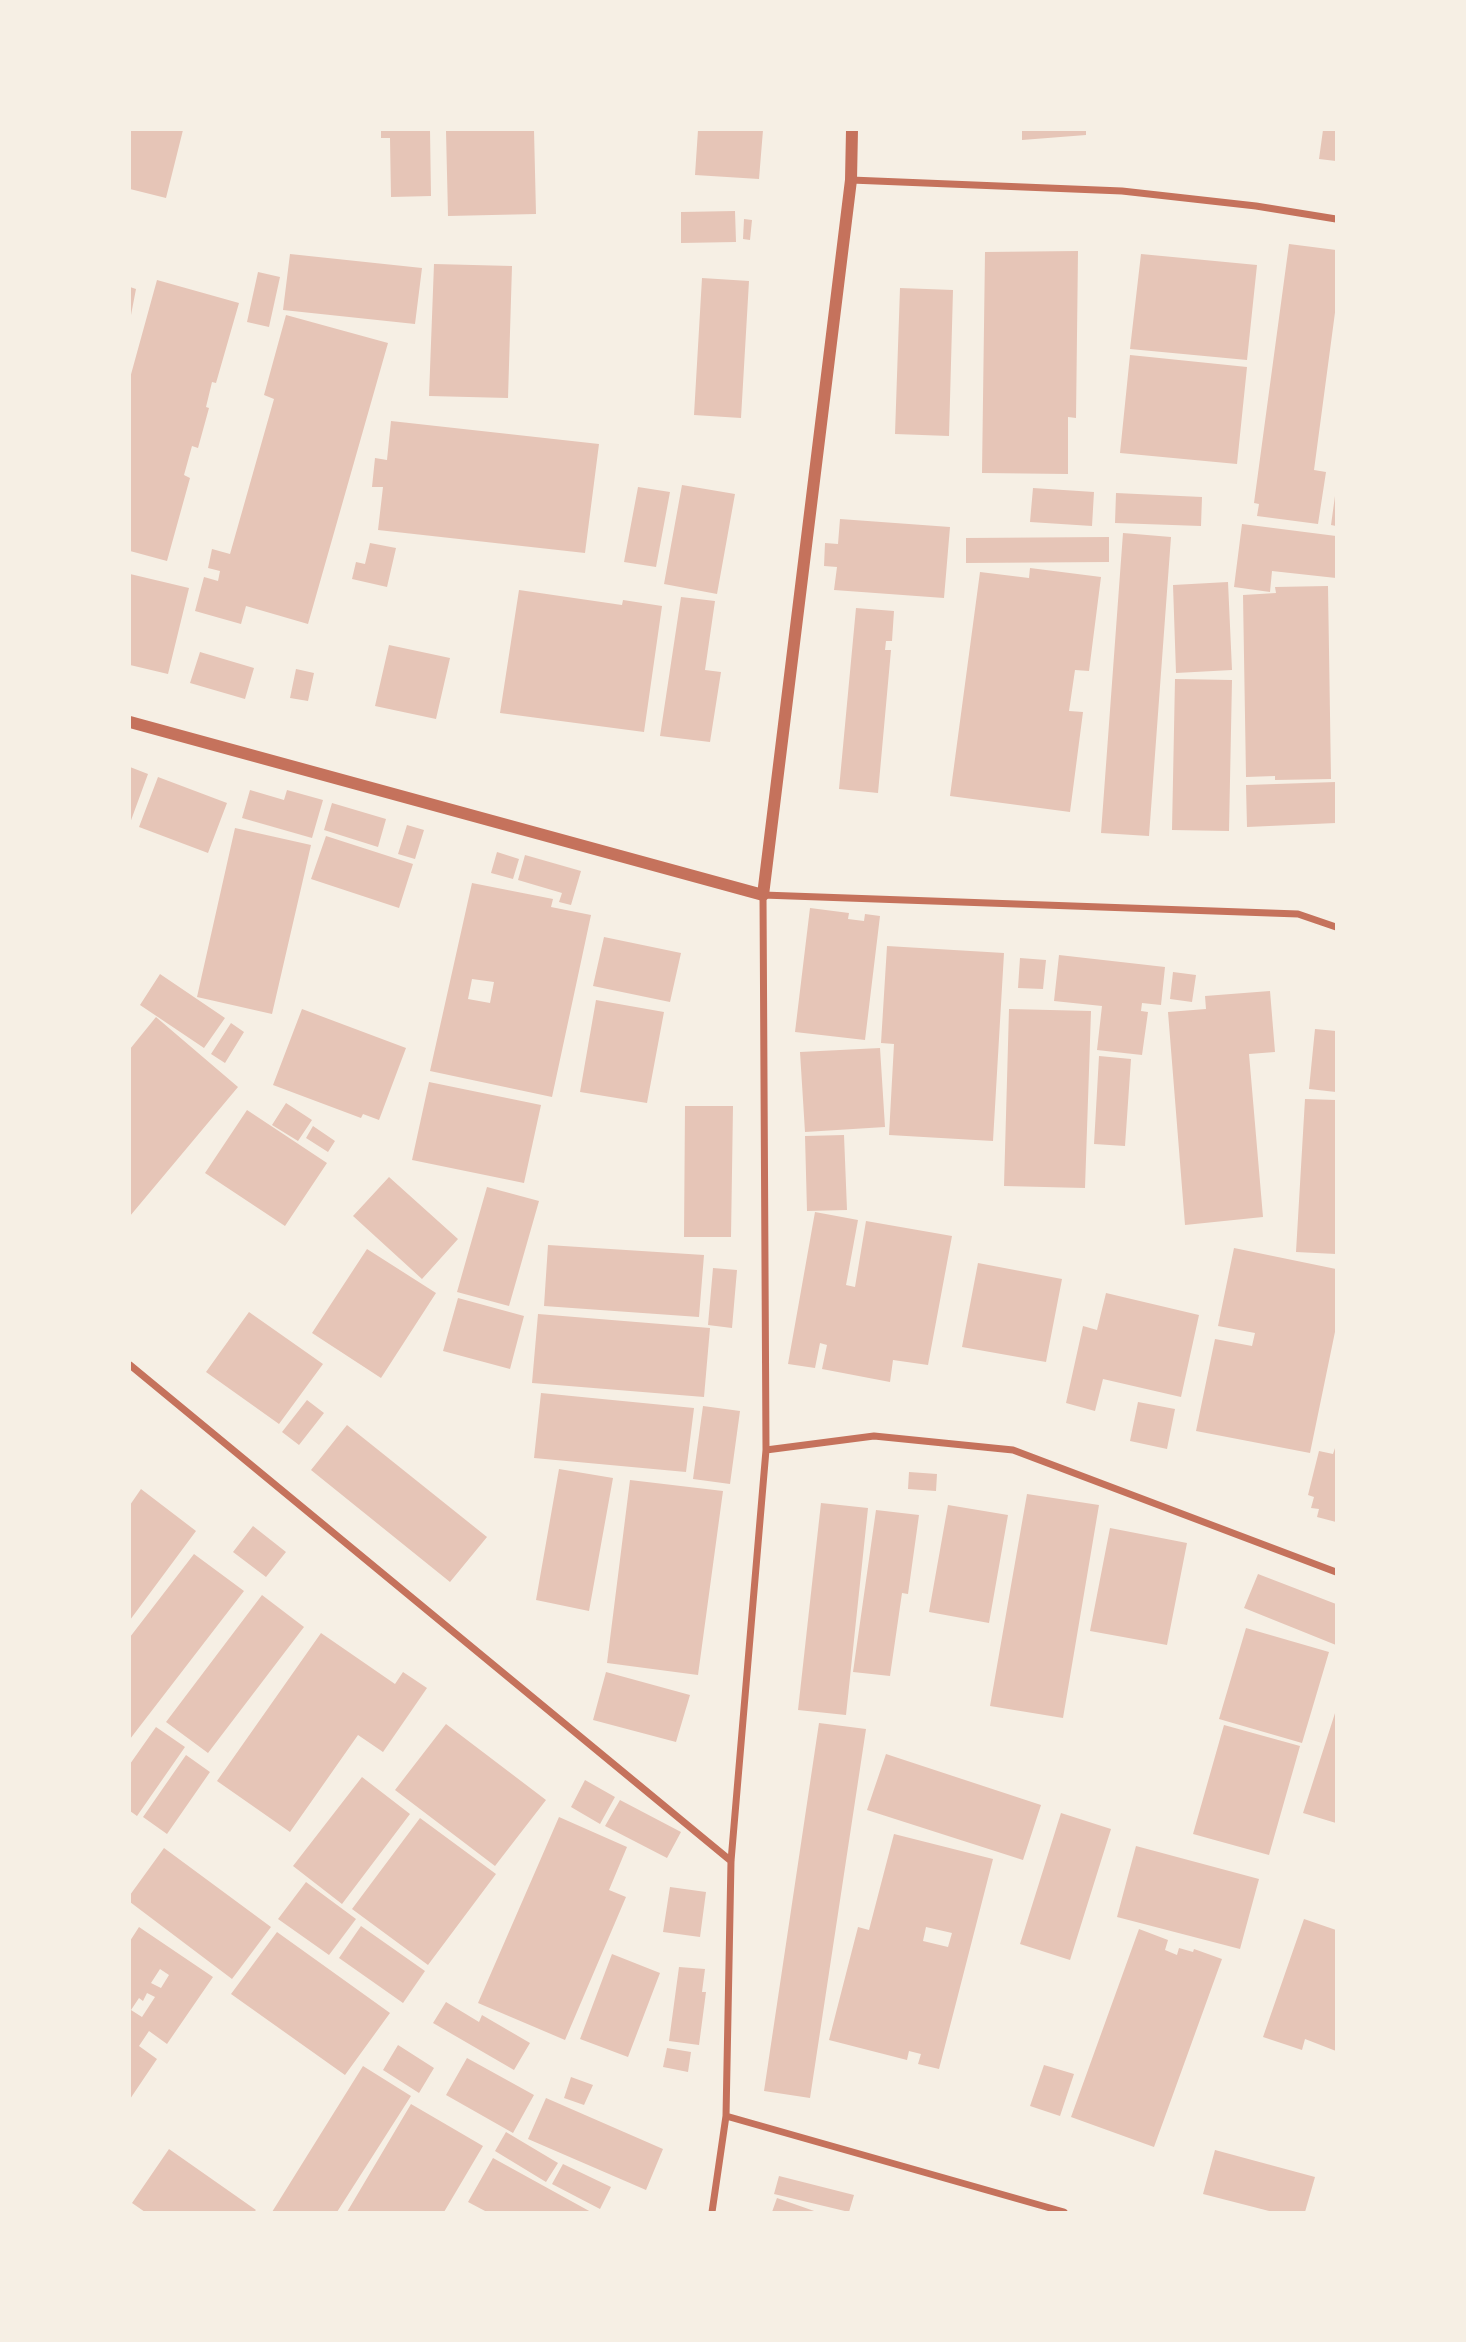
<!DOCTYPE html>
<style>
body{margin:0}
#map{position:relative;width:1466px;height:2342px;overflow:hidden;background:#f6efe4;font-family:Arial,sans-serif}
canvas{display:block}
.frame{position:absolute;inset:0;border:131px solid #f6efe4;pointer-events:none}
</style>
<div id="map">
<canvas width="1466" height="2342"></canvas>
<div class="frame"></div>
</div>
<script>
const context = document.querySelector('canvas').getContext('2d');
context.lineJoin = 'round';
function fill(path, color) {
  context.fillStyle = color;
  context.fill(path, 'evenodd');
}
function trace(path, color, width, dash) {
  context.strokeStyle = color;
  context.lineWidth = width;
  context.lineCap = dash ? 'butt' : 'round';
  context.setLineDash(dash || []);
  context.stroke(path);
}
const building = new Path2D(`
 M 130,130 L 183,130 L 166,198 L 130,189 Z
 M 381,130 L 430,130 L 431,196 L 391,197 L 390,138 L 381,138 Z
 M 473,130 L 534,130 L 536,214 L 448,216 L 446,131 Z
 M 698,130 L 763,130 L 759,179 L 695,175 Z
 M 1022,130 L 1086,130 L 1086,135 L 1022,140 Z
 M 1323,130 L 1336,130 L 1336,161 L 1319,159 Z
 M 735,211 L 736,242 L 681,243 L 681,212 Z
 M 744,219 L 752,220 L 750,240 L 743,239 Z
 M 1289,244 L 1336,250 L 1336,305 L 1314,470 L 1326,472 L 1318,524 L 1257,516 L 1259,504 L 1254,503 Z
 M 1078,251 L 1076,418 L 1068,417 L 1068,474 L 982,473 L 985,252 Z
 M 290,254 L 422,268 L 415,324 L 283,310 Z
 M 1141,254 L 1257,265 L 1247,360 L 1130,349 Z
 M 434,264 L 512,266 L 508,398 L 429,396 Z
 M 258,272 L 280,277 L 269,327 L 247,322 Z
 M 702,278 L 749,281 L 741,418 L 694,415 Z
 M 157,280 L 239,303 L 216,383 L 212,382 L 206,407 L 209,408 L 198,448 L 192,446 L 184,475 L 190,478 L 167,561 L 130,551 L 130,378 Z
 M 130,287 L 136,289 L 131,315 L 130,314 Z
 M 900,288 L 953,290 L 949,436 L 895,434 Z
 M 286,315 L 388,343 L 308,624 L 246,606 L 241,624 L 195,611 L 204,577 L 218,581 L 220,571 L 208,568 L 212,549 L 230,554 L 274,399 L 264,395 Z
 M 1130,355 L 1247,367 L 1237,464 L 1120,453 Z
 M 391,421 L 599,444 L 585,553 L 378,530 L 383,487 L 372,487 L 375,458 L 387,460 Z
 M 682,485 L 735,494 L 717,594 L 664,584 Z
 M 638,487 L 670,492 L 656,567 L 624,562 Z
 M 1033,488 L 1094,492 L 1092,526 L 1030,522 Z
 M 1116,493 L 1202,497 L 1201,526 L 1115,523 Z
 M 1335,496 L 1336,496 L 1336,526 L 1331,525 Z
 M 840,519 L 950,527 L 944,598 L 834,590 L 837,567 L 824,566 L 825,543 L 838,544 Z
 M 1242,524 L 1336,536 L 1336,578 L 1272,571 L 1270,592 L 1234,587 Z
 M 1123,533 L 1171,537 L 1149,836 L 1101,833 Z
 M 1109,537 L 1109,562 L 966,563 L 966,538 Z
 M 370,543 L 396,548 L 387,587 L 352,579 L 356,562 L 365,564 Z
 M 1030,568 L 1101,577 L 1089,671 L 1075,670 L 1069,711 L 1083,712 L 1070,812 L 950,796 L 980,572 L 1029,578 Z
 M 130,574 L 189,588 L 168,674 L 130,665 Z
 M 1228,582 L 1232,670 L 1176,673 L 1173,585 Z
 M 1328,586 L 1331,779 L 1275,780 L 1275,776 L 1246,777 L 1243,595 L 1276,593 L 1275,587 Z
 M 519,590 L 622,605 L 623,600 L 662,606 L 644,732 L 500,713 Z
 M 681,597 L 715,601 L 705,670 L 721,672 L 710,742 L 660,736 Z
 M 856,608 L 894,611 L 892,641 L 886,641 L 885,650 L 891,650 L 878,793 L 839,789 Z
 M 389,645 L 450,658 L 436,719 L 375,706 Z
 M 200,652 L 254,668 L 245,699 L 190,683 Z
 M 296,669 L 314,673 L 308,701 L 290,698 Z
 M 1175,679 L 1232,680 L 1229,831 L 1172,830 Z
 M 130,767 L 148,774 L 130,823 Z
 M 158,777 L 227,803 L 208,853 L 139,827 Z
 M 1336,782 L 1336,823 L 1247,827 L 1246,785 Z
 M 250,790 L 284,800 L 287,790 L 323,800 L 312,838 L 242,818 Z
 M 332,803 L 386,819 L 378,847 L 324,830 Z
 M 407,825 L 424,830 L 415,859 L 398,854 Z
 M 235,828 L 311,845 L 272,1014 L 197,997 Z
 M 326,836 L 413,864 L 399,908 L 311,879 Z
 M 497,852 L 519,859 L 513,879 L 491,873 Z
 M 525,855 L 581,871 L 571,905 L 559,902 L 562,893 L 518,880 Z
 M 472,883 L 553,899 L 551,907 L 591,915 L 552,1097 L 430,1071 ZM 472,979 L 494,982 L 490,1003 L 468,999 Z
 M 810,908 L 849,913 L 848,919 L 864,921 L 865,914 L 880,916 L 865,1040 L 795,1032 Z
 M 604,937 L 681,953 L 670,1002 L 593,986 Z
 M 887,946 L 1004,953 L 993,1141 L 889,1135 L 894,1044 L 881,1043 Z
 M 1059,955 L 1165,967 L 1161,1005 L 1142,1003 L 1141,1011 L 1148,1012 L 1142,1055 L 1097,1050 L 1102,1006 L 1054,1001 Z
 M 1020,958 L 1046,960 L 1043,989 L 1018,988 Z
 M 1173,972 L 1196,975 L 1192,1002 L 1170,999 Z
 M 160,974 L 225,1018 L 204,1048 L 140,1005 Z
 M 1270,991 L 1275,1052 L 1249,1054 L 1263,1217 L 1185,1225 L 1168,1012 L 1206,1009 L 1205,996 Z
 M 596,1000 L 664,1012 L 647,1103 L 580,1092 Z
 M 302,1009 L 406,1048 L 379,1120 L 363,1114 L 361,1118 L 273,1085 Z
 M 1009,1009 L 1091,1011 L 1085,1188 L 1004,1186 Z
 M 156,1017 L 238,1087 L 130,1216 L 130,1049 Z
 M 231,1023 L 244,1032 L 225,1063 L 211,1054 Z
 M 1315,1029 L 1336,1031 L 1336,1092 L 1309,1089 Z
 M 880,1048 L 885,1127 L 805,1132 L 800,1052 Z
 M 1099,1056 L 1131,1059 L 1125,1146 L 1094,1144 Z
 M 429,1082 L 541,1105 L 524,1183 L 412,1160 Z
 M 1305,1099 L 1336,1100 L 1336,1254 L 1296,1252 Z
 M 286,1103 L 312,1120 L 298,1141 L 272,1125 Z
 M 685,1106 L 733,1106 L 731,1237 L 684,1237 Z
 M 247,1110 L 327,1163 L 285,1226 L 205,1173 Z
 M 313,1126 L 335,1141 L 328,1152 L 306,1138 Z
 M 844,1135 L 847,1210 L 807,1211 L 805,1136 Z
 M 389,1177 L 458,1239 L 422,1279 L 353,1216 Z
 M 487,1187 L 539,1201 L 509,1306 L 457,1292 Z
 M 815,1212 L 858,1220 L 846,1285 L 855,1287 L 866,1221 L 952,1236 L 928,1365 L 893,1360 L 890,1382 L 822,1369 L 827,1345 L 820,1343 L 815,1368 L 788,1364 Z
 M 548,1245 L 704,1255 L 699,1317 L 544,1306 Z
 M 1234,1248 L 1336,1269 L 1336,1327 L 1310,1453 L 1196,1431 L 1215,1339 L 1252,1346 L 1255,1333 L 1218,1326 Z
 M 367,1249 L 436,1293 L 381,1378 L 312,1333 Z
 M 978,1263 L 1062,1279 L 1046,1362 L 962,1347 Z
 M 713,1268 L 737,1270 L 732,1328 L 708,1325 Z
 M 1106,1293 L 1199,1315 L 1181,1397 L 1103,1379 L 1095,1411 L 1066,1403 L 1083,1326 L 1097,1330 Z
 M 458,1298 L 524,1316 L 510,1369 L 443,1351 Z
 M 249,1312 L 323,1364 L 279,1424 L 206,1372 Z
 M 538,1314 L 710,1328 L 704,1397 L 532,1383 Z
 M 541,1393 L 694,1408 L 686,1472 L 534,1458 Z
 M 307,1400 L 324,1413 L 299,1445 L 282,1432 Z
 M 1138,1402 L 1175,1409 L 1167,1449 L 1130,1441 Z
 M 703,1406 L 740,1411 L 730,1484 L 693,1479 Z
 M 347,1425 L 487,1537 L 450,1582 L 311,1470 Z
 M 1336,1445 L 1336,1522 L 1317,1517 L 1319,1509 L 1311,1508 L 1314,1497 L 1308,1495 L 1319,1451 L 1333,1454 Z
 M 559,1469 L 613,1478 L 589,1611 L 536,1600 Z
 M 909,1472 L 937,1474 L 936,1491 L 908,1489 Z
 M 630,1480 L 723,1491 L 698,1675 L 607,1663 Z
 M 141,1489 L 196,1531 L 130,1620 L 130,1505 Z
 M 1027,1494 L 1099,1505 L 1063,1718 L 990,1706 Z
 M 821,1503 L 868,1508 L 846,1715 L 798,1710 Z
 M 948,1505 L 1008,1515 L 989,1623 L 929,1612 Z
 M 876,1510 L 919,1515 L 908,1594 L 902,1593 L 890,1676 L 853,1672 Z
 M 253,1526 L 286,1552 L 266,1577 L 233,1552 Z
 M 1110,1528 L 1187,1543 L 1167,1645 L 1090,1631 Z
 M 194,1554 L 244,1591 L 130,1739 L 130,1637 Z
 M 1258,1574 L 1336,1604 L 1336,1645 L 1244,1608 Z
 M 262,1595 L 304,1627 L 208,1753 L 166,1722 Z
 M 1246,1628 L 1329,1652 L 1302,1743 L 1219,1719 Z
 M 321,1633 L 395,1684 L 403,1672 L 427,1688 L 383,1752 L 358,1735 L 290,1832 L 217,1781 Z
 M 606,1672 L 690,1695 L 676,1742 L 593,1720 Z
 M 1336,1710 L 1336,1823 L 1303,1813 Z
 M 819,1723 L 866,1729 L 810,2098 L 764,2091 Z
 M 446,1724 L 546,1800 L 495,1866 L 395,1790 Z
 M 1224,1725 L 1300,1746 L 1269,1855 L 1193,1834 Z
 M 156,1727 L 185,1747 L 137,1816 L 130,1811 L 130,1764 Z
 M 886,1754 L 1041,1805 L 1023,1860 L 867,1810 Z
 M 186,1755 L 210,1772 L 167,1834 L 143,1817 Z
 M 362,1777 L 410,1814 L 342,1904 L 293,1866 Z
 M 585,1780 L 615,1797 L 600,1824 L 571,1807 Z
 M 620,1800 L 681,1832 L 667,1858 L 605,1826 Z
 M 1061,1813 L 1111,1829 L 1070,1960 L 1020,1944 Z
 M 559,1817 L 627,1847 L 609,1890 L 626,1897 L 565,2040 L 478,2003 Z
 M 420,1818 L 496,1874 L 428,1965 L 352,1909 Z
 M 894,1834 L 993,1859 L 939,2069 L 918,2064 L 921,2054 L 909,2051 L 907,2060 L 829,2040 L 858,1927 L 869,1930 ZM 926,1927 L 952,1933 L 948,1947 L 923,1941 Z
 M 1136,1846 L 1259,1879 L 1240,1949 L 1117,1917 Z
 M 164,1848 L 271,1927 L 232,1979 L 130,1902 L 130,1895 Z
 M 306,1882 L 356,1919 L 329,1955 L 278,1919 Z
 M 670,1887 L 706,1892 L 700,1937 L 663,1932 Z
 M 1304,1919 L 1336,1930 L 1336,2051 L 1305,2039 L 1302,2050 L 1263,2037 Z
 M 361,1926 L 425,1971 L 403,2003 L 339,1958 Z
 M 139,1927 L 213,1977 L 167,2044 L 149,2031 L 139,2046 L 157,2059 L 130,2099 L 130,1941 ZM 160,1969 L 169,1975 L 161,1988 L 151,1983 ZM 147,1993 L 155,1997 L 142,2017 L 131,2010 L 139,1998 L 143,2001 Z
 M 1139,1929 L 1168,1940 L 1165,1950 L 1177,1955 L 1179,1948 L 1193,1952 L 1194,1949 L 1222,1959 L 1154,2147 L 1071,2117 Z
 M 277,1932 L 390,2013 L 345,2075 L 231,1994 Z
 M 612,1954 L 660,1973 L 628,2057 L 580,2039 Z
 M 679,1967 L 705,1969 L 702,1992 L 706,1992 L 699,2045 L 669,2041 Z
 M 446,2002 L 479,2022 L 482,2015 L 530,2043 L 514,2070 L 433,2023 Z
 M 398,2045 L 434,2068 L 419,2093 L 383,2070 Z
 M 667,2048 L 691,2052 L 688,2072 L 663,2067 Z
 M 467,2058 L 534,2095 L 513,2133 L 446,2095 Z
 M 1044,2065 L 1074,2074 L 1060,2116 L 1030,2106 Z
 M 363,2066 L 411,2096 L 337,2212 L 272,2212 Z
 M 571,2077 L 593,2085 L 584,2105 L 564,2098 Z
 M 546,2098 L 663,2149 L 646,2190 L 528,2139 Z
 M 411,2104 L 483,2146 L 444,2212 L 347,2212 Z
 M 506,2132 L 558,2163 L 546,2182 L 495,2151 Z
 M 169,2149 L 256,2210 L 254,2212 L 145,2212 L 132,2203 Z
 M 1215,2150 L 1315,2177 L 1305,2212 L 1273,2212 L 1203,2194 Z
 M 493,2158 L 591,2212 L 487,2212 L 468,2202 Z
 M 563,2164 L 611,2187 L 600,2209 L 552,2184 Z
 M 779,2176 L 854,2195 L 849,2212 L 774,2194 Z
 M 777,2198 L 817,2212 L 772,2212 Z`);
const minor = new Path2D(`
 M 851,180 L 1122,191 L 1256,206 L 1336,219
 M 130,1365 L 731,1861
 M 766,1450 L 874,1436 L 1013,1450 L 1336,1572
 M 726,2116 L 1064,2212
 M 712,2212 L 726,2116 L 731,1861 L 766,1450 L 763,895 L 1298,914 L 1336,927`);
const tertiary = new Path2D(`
 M 130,722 L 763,895 L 851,180 L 852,130`);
fill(building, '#e6c5b7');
trace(minor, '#c5725c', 7);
trace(tertiary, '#c5725c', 12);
</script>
